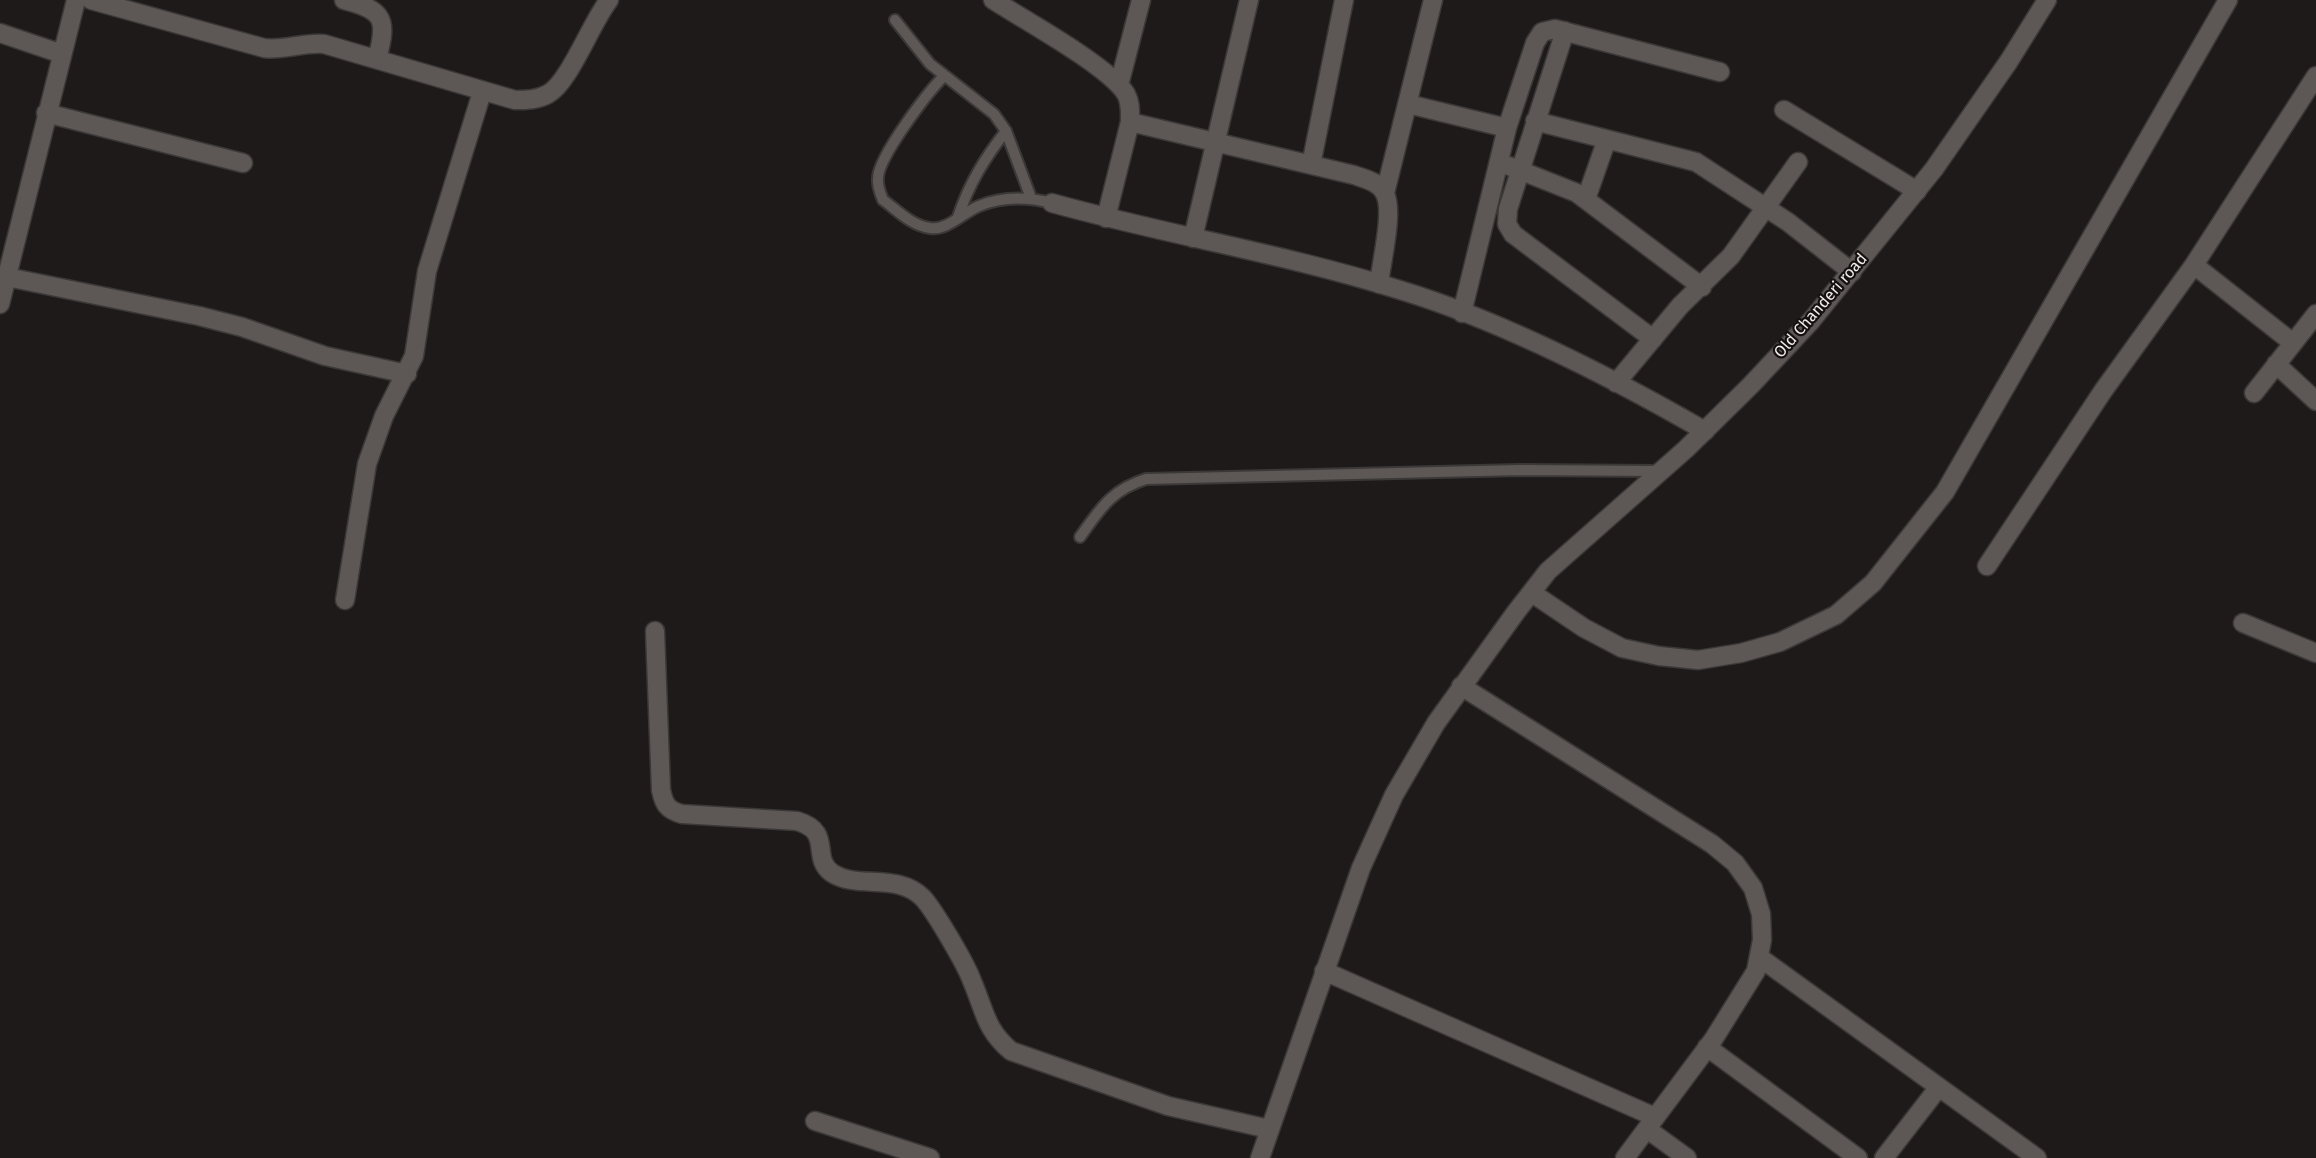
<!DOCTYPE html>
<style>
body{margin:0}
canvas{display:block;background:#1e1a19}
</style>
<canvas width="2316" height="1158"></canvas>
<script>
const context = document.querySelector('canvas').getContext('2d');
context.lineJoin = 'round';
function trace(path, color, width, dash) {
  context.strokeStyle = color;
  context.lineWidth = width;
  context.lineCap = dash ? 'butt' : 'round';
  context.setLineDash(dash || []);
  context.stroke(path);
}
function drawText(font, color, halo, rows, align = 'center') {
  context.font = font + ' "Fira Sans",sans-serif';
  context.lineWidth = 4.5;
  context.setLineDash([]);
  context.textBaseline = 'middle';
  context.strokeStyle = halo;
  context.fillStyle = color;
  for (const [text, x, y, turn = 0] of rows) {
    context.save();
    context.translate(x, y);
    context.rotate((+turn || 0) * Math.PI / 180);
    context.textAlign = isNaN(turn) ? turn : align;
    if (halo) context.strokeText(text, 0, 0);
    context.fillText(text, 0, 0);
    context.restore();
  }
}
const service = new Path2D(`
 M 895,20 L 930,64 L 994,114 L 1006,131 L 1031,198
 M 944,76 C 927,93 880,155 878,177 C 877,185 880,193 883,200 C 897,210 912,226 930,228 C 947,231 964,212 979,206 C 1003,196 1028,197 1052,203
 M 958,217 C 969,184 984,159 1006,131
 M 1080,537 C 1100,509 1111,490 1146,479 L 1520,470 L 1660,471`);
const minor = new Path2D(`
 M 91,0 L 264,48 C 284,51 303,42 324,44 L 515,100 C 527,100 537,100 548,94 C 569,83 591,23 609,0
 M 344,0 C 384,10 388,19 377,59
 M 993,0 C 1023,19 1110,67 1126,94 C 1131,103 1130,112 1130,122 L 1106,218
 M 1565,31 L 1508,209 L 1507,224 L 1513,234 L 1653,339
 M 0,33 L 62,54
 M 1119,85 L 1141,0
 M 1408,104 L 1507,128
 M 1784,110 L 1917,191
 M 46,113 L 243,163
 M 1535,121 L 1696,162 L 1788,222 L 1852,272
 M 1130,122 L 1354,175 C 1365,179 1380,182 1385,194 C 1394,212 1381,263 1379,284
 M 1311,165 L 1344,0
 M 1509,166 L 1577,193 L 1702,287
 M 1385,193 L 1433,0
 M 1586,199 L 1606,142
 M 1052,203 C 1167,235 1286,254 1400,290 C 1502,321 1613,378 1705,431
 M 1193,238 L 1249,0
 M 2194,265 L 2293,343
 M 7,277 L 199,316 L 242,327 L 325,356 L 407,374
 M 0,304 L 76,0
 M 1462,313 L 1507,128 L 1535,43 L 1542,32 L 1555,29 L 1720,72
 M 2276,364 L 2316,401
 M 1616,383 L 1680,306 L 1731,256 L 1798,162
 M 2254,393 L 2316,314
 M 1987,566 L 2103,391 L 2194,265 L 2316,76
 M 1532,593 L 1584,628 L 1622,648 L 1659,656 L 1698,660 L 1741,653 L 1780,642 L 1836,615 L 1873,583 L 1945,492 L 2228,0
 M 345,600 L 367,464 L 384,416 L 414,356 L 427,271 L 482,92
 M 2243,623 L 2316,653
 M 655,631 L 661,790 C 664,804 667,810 682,814 L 797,821 C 834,832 810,857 832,873 C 858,890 897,872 923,898 C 934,910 966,964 972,981 C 985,1011 985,1029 1011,1051 L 1168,1106 L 1269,1129
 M 1461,686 L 1712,844 L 1735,863 L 1753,888 L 1761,914 L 1762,940 L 1756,971 L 1713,1040 L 1625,1158
 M 1759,957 L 2037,1158
 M 1324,971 L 1655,1117
 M 1707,1047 L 1858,1158
 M 815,1121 L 930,1158
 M 1647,1129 L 1687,1158
 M 1884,1158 L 1939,1087`);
const tertiary = new Path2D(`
 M 1260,1158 L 1361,868 L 1394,795 L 1436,723 L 1516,612 L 1548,571 L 1686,449 L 1751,385 L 1811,321 L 1934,169 L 2009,61 L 2047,0`);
const streetNames = [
 ["Old Chanderi road",1821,306,-49]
];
trace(service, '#3b3838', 14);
trace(minor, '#3b3838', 21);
trace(tertiary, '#3b3838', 21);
trace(service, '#5d5856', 10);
trace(minor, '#5d5856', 18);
trace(tertiary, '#5d5856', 18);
drawText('16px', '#f0edec', '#151110', streetNames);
</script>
